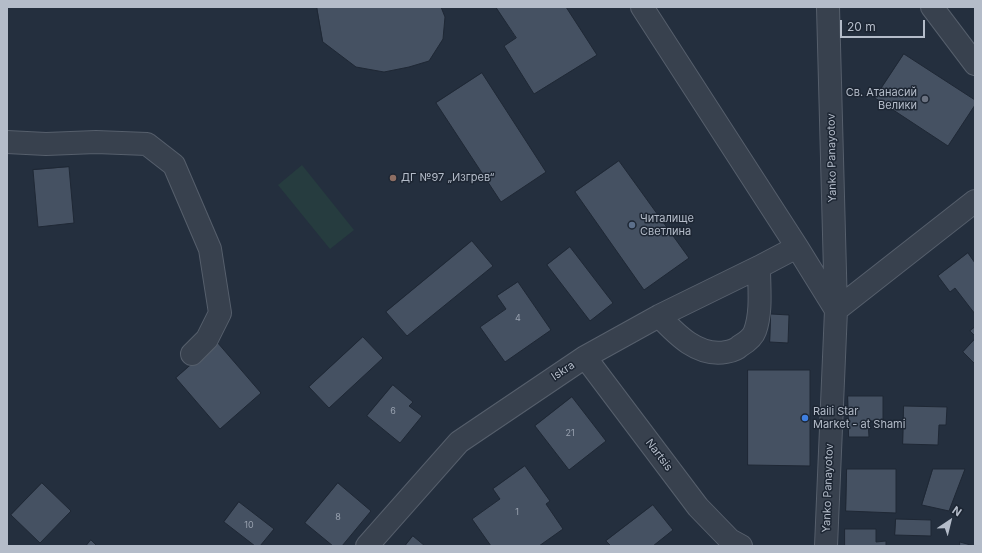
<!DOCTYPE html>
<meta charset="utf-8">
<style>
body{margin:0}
#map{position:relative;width:982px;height:553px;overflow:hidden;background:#242f3e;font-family:Inter,sans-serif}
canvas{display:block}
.frame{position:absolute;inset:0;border:8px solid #b4bcc9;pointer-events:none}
.north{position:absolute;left:930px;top:501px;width:40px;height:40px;-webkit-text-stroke:3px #1d2633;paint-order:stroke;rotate:35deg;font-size:11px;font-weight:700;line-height:16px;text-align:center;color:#b4bcc9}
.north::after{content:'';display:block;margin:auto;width:14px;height:18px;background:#b4bcc9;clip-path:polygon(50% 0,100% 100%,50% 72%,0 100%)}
.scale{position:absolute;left:840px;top:20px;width:85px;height:18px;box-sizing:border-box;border:2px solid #b4bcc9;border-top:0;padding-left:5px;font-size:12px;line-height:14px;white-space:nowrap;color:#b4bcc9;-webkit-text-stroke:3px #1d2633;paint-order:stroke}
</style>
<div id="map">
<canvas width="982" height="553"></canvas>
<div class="frame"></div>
<div class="north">N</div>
<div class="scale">20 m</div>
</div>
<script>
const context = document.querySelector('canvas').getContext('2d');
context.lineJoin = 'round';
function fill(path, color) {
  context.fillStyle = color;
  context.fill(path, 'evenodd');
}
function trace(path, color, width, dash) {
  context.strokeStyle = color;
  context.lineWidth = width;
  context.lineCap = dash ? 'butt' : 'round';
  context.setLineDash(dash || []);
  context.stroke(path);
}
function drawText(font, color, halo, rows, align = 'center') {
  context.font = font + ' Inter,sans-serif';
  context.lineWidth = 3;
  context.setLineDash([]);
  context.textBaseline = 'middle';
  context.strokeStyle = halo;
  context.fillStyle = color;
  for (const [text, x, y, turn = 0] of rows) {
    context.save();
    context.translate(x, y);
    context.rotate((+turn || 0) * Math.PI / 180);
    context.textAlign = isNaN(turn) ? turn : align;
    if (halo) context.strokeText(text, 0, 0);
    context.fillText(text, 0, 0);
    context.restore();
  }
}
const green = new Path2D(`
 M 302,165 L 354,230 L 330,249 L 278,185 Z`);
const building = new Path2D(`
 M 317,7 L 441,7 L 445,17 L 443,39 L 429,61 L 409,67 L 384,72 L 356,67 L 323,42 Z
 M 496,7 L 566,7 L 597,55 L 534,94 L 504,46 L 516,38 Z
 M 904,54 L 975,100 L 975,105 L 948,146 L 875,98 Z
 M 482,73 L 546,172 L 501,202 L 436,103 Z
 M 619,161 L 689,258 L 644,290 L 575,192 Z
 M 69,167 L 74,223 L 38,227 L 33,170 Z
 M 472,241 L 493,266 L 407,336 L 386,312 Z
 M 570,247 L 613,303 L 590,321 L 547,265 Z
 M 968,253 L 975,263 L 975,314 L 955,288 L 950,292 L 938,276 Z
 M 518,282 L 551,330 L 505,362 L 480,327 L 506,309 L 497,296 Z
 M 771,314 L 789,315 L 788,343 L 770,342 Z
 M 975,327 L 975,336 L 970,331 Z
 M 363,337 L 383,358 L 329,408 L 309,387 Z
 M 975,339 L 975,364 L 963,352 Z
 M 217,342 L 261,393 L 220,429 L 176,378 Z
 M 748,370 L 810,370 L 810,466 L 748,465 Z
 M 393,385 L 413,402 L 409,406 L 422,416 L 400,443 L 367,416 Z
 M 848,396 L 883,396 L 883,421 L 868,421 L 869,437 L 849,437 Z
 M 572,397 L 606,441 L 569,470 L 535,426 Z
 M 904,406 L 947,407 L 946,425 L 939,425 L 938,445 L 903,444 Z
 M 525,466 L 550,501 L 546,504 L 563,529 L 539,546 L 491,546 L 472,519 L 500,499 L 493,489 Z
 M 847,469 L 896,469 L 896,513 L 846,511 Z
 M 933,469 L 965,469 L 949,511 L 922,505 Z
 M 42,483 L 71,511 L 40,543 L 11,515 Z
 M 338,483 L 371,511 L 342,546 L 333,546 L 305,523 Z
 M 239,502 L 274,529 L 260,546 L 255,546 L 224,522 Z
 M 653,505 L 673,530 L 653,546 L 611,546 L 606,541 Z
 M 896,519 L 931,520 L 931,536 L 895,535 Z
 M 845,529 L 876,529 L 876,542 L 886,541 L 886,546 L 845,546 Z
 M 413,536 L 425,546 L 405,546 Z
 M 91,540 L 97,546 L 86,546 Z
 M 960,542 L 974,546 L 960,546 Z`);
const minor = new Path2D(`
 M 642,7 L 797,247 L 836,310 L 975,201
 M 932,7 L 975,64
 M 7,142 L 46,144 L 96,142 L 147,144 L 174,165 L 210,249 L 220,313 L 207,339 L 192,354
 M 659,316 C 677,335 698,357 726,352 C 732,351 736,350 740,346 C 745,343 753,337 755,331 C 762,311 759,288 759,267
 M 585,357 L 698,507 L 730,540 L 741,546
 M 367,546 L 459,442 L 585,357 L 659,316 L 759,267 L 797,247
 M 826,546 L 836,310 L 828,7`);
const markers = [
 [925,99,4,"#6b7280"],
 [393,178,4,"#8d6e63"],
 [632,225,4,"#5c6f8a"],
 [805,418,4,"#3f7fe0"]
];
const numberNames = [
 ["4",518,318],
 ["6",393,411],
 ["21",570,433],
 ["1",517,512],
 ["8",338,517],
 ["10",249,525]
];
const poiNames = [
 ["Св. Атанасий",917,93,"right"],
 ["Велики",917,106,"right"],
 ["ДГ №97 „Изгрев“",401,178],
 ["Читалище",640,219],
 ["Светлина",640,232],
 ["Raili Star",813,412],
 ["Market - at Shami",813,425]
];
const streetNames = [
 ["Yanko Panayotov",832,158,-91],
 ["Iskra",563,371,-34],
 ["Nartsis",659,455,53],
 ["Yanko Panayotov",828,488,-88]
];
fill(green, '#263c3f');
fill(building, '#455162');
trace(building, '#1f2835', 1);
trace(minor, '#565f6c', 24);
trace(minor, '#38414e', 22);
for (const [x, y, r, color] of markers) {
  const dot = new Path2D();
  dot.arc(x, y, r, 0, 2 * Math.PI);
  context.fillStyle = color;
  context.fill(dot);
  trace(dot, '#1d2633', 1.5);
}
drawText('9px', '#98a1af', null, numberNames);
drawText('11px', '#b4bcc9', '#1d2633', poiNames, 'left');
drawText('11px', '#b4bcc9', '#1d2633', streetNames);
</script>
